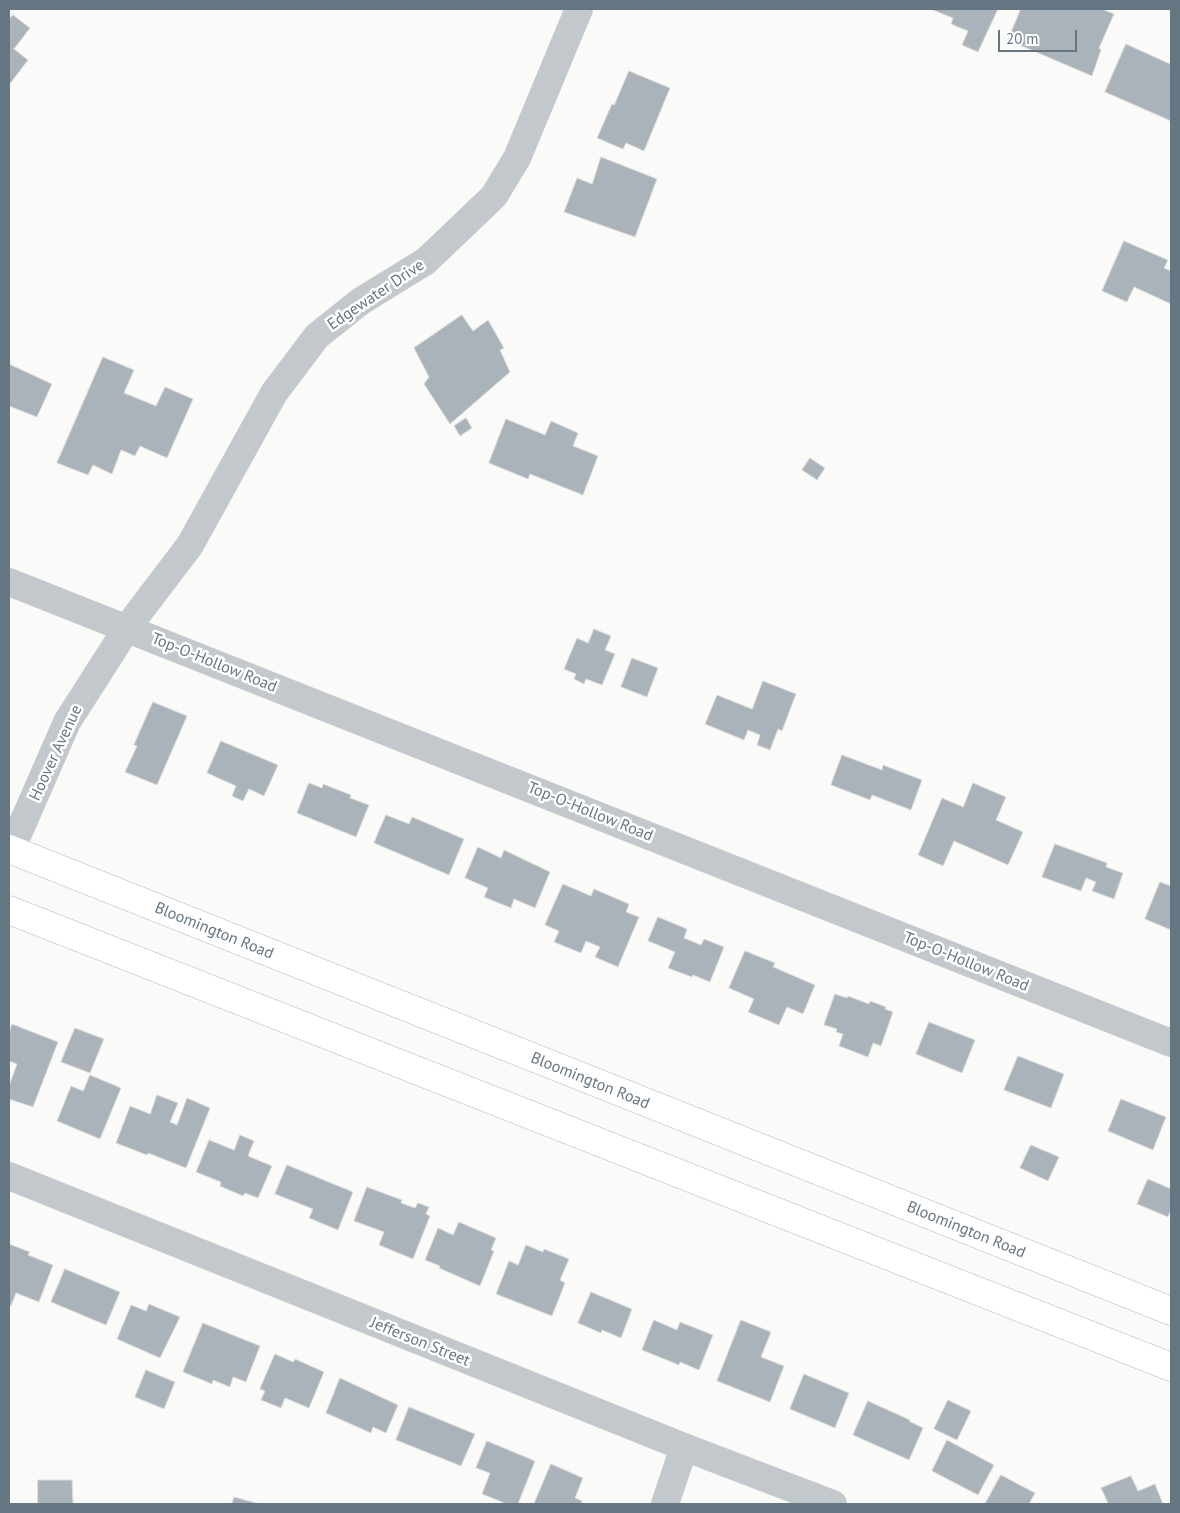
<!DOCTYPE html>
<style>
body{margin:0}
#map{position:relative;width:1180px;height:1513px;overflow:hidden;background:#fafaf8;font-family:"PT Sans",sans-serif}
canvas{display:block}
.frame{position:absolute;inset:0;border:10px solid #657683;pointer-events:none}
.scale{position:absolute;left:998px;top:30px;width:79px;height:22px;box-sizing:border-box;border:2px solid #657683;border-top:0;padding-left:6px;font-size:15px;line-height:18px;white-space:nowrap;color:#657683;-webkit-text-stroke:4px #fff;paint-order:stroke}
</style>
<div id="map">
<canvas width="1180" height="1513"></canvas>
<div class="frame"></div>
<div class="scale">20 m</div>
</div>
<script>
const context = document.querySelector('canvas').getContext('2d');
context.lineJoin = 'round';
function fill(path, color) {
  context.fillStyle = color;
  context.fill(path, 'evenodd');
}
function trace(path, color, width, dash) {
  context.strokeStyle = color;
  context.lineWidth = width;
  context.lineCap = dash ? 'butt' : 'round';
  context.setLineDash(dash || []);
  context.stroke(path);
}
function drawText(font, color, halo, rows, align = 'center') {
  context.font = font + ' "PT Sans",sans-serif';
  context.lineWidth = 5;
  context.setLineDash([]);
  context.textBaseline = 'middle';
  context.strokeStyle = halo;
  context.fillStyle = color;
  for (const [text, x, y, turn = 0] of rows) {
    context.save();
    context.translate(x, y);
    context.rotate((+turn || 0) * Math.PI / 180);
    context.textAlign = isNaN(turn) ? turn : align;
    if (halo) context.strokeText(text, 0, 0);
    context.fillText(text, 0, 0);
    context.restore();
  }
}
const building = new Path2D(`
 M 933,9 L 998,9 L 978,52 L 962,45 L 968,31 L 951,24 L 953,18 L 933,10 Z
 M 1021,9 L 1102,9 L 1114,14 L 1099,48 L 1101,50 L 1092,76 L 1008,40 Z
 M 13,15 L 30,28 L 14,49 L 28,60 L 9,85 L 9,20 Z
 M 1126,44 L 1170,64 L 1171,61 L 1171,121 L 1105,92 Z
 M 629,71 L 670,88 L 644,151 L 626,143 L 623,149 L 597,138 L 612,104 L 614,105 Z
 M 601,157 L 657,179 L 635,237 L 564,212 L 577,178 L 592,184 Z
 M 1124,241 L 1168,260 L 1164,268 L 1171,271 L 1171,304 L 1134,287 L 1127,302 L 1102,291 Z
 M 462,315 L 473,331 L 488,320 L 504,348 L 500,350 L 510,372 L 450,424 L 424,384 L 429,377 L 414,348 Z
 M 103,357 L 134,370 L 124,393 L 156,406 L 165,387 L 193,399 L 167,458 L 140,446 L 135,456 L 121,450 L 112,474 L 93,465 L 88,475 L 57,463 Z
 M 9,364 L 52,384 L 37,417 L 9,406 Z
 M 466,418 L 472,428 L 460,436 L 454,426 Z
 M 506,419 L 545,435 L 551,421 L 578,433 L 573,446 L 598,456 L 583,495 L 530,474 L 528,479 L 489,463 Z
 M 810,458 L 825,468 L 817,480 L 802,470 Z
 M 594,629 L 611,636 L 605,650 L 615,654 L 602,685 L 586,679 L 584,684 L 574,679 L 576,674 L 564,669 L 577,638 L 588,643 Z
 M 632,658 L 658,668 L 647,697 L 621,687 Z
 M 763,681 L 796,694 L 782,731 L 778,729 L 770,750 L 757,745 L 760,735 L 748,730 L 744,740 L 705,724 L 717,695 L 752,709 Z
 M 153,702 L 187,716 L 157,785 L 125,772 L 137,746 L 134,745 Z
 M 221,741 L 278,765 L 264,796 L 249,789 L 243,801 L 232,796 L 236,786 L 207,773 Z
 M 842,755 L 882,770 L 883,765 L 922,780 L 911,810 L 872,795 L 870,800 L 831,785 Z
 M 309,783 L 322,788 L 323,784 L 351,795 L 350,798 L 369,805 L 356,837 L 297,813 Z
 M 973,783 L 1006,797 L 996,820 L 1023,832 L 1008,865 L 954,841 L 943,866 L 918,855 L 942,798 L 963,807 Z
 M 386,815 L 409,824 L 412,817 L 464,839 L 449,875 L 374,843 Z
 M 1055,844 L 1107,863 L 1106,867 L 1123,873 L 1114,899 L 1092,891 L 1096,882 L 1086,878 L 1081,891 L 1042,877 Z
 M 478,847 L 501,858 L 504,850 L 550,872 L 535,908 L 514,899 L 511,908 L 484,897 L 488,888 L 465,878 Z
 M 1160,882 L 1171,886 L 1171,930 L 1145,919 Z
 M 563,884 L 591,896 L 594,889 L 629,904 L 626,912 L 639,917 L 618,967 L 595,957 L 600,947 L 586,941 L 581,953 L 554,942 L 559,931 L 545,925 Z
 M 658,917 L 687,929 L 684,938 L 701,945 L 704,939 L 724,947 L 710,982 L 693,975 L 692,977 L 668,968 L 675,952 L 648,941 Z
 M 745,951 L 775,963 L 773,967 L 815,985 L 803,1014 L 787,1007 L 779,1025 L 748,1012 L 754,999 L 729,988 Z
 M 835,994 L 847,998 L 848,996 L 869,1004 L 870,1001 L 886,1007 L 885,1009 L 893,1012 L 881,1046 L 873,1043 L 868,1057 L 839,1046 L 843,1034 L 836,1032 L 837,1029 L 824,1025 Z
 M 929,1022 L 975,1040 L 962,1073 L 916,1054 Z
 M 12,1024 L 58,1042 L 33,1107 L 9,1099 L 9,1086 L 17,1064 L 9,1061 L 9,1034 Z
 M 75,1028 L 104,1039 L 90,1073 L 61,1062 Z
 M 1018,1056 L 1064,1074 L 1051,1108 L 1004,1090 Z
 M 90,1075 L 121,1088 L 100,1139 L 57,1121 L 71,1086 L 83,1091 Z
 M 157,1095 L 178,1103 L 170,1122 L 177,1125 L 187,1098 L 210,1108 L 186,1168 L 148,1153 L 147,1155 L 116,1143 L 130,1106 L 150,1114 Z
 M 1121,1099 L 1166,1117 L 1153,1150 L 1108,1131 Z
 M 240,1135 L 254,1141 L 248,1156 L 272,1166 L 258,1198 L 245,1193 L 243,1196 L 220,1186 L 221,1182 L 196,1172 L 209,1140 L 234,1150 Z
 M 1031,1145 L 1059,1157 L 1048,1181 L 1020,1168 Z
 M 287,1165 L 353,1192 L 338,1230 L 309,1218 L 313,1209 L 275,1194 Z
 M 1148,1179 L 1171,1189 L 1171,1209 L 1168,1217 L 1137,1204 Z
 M 367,1187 L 402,1200 L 401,1203 L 415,1208 L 418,1203 L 429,1207 L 426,1214 L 430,1216 L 413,1259 L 379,1245 L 384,1232 L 354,1221 Z
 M 459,1222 L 496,1238 L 491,1250 L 494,1251 L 480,1286 L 439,1268 L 440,1266 L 425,1260 L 438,1228 L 453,1235 Z
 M 9,1244 L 30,1252 L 28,1255 L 53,1265 L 39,1302 L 16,1293 L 11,1306 L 9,1305 Z
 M 526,1245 L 543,1252 L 544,1249 L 569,1259 L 560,1280 L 565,1283 L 552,1316 L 496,1294 L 509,1261 L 518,1265 Z
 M 65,1269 L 120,1292 L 106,1325 L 51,1302 Z
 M 591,1292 L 632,1309 L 621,1338 L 602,1330 L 601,1333 L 578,1323 Z
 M 149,1304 L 180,1317 L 160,1358 L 117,1339 L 131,1305 L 146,1311 Z
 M 654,1320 L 677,1330 L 680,1322 L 713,1335 L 699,1370 L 680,1362 L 679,1365 L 642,1350 Z
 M 741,1320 L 771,1332 L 761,1357 L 784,1366 L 770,1402 L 717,1381 Z
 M 203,1323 L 260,1346 L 246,1382 L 233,1377 L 230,1387 L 213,1380 L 212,1384 L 183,1372 Z
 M 275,1354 L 293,1362 L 295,1359 L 324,1372 L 309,1408 L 285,1398 L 281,1408 L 261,1400 L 265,1391 L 260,1389 Z
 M 146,1370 L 175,1382 L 164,1409 L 135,1397 Z
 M 804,1374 L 849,1393 L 835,1428 L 790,1409 Z
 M 340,1378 L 398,1405 L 386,1433 L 373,1427 L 371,1433 L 326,1413 Z
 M 948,1400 L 971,1411 L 957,1440 L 934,1429 Z
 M 868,1401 L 910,1420 L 909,1421 L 923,1428 L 909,1460 L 853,1435 Z
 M 409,1407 L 475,1434 L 461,1466 L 396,1440 Z
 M 947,1440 L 994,1465 L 978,1495 L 932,1471 Z
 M 487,1441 L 535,1461 L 518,1504 L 507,1504 L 482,1494 L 490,1473 L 476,1468 Z
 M 551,1464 L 583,1478 L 575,1498 L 582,1501 L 581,1504 L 534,1504 Z
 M 1001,1475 L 1035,1493 L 1029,1504 L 985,1504 Z
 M 1131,1476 L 1138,1491 L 1155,1484 L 1163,1504 L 1104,1504 L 1108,1503 L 1101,1488 Z
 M 38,1480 L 72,1480 L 73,1504 L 38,1504 Z
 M 234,1497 L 260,1504 L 232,1504 Z`);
const street = new Path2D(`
 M 9,582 L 1171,1043
 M 11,850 L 67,722 L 127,628 L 190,545 L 274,393 L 317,336 L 361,301 L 426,261 L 494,196 L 517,158 L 579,9
 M 9,1176 L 684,1447 L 833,1504
 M 665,1504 L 684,1447`);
const secondary = new Path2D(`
 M 9,849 L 1171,1311
 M 9,910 L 1171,1367`);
const streetNames = [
 ["Edgewater Drive",376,295,-34],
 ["Top-O-Hollow Road",214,663,22],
 ["Hoover Avenue",56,753,-65],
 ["Top-O-Hollow Road",590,812,22],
 ["Bloomington Road",214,931,22],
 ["Top-O-Hollow Road",966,962,22],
 ["Bloomington Road",590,1081,22],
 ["Bloomington Road",966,1230,22],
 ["Jefferson Street",420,1342,22]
];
fill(building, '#aab3b9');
trace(building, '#dcdcda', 1);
trace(secondary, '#b3babf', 29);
trace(street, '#c3c8cc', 28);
trace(secondary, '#fff', 28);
drawText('16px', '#657683', '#fff', streetNames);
</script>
